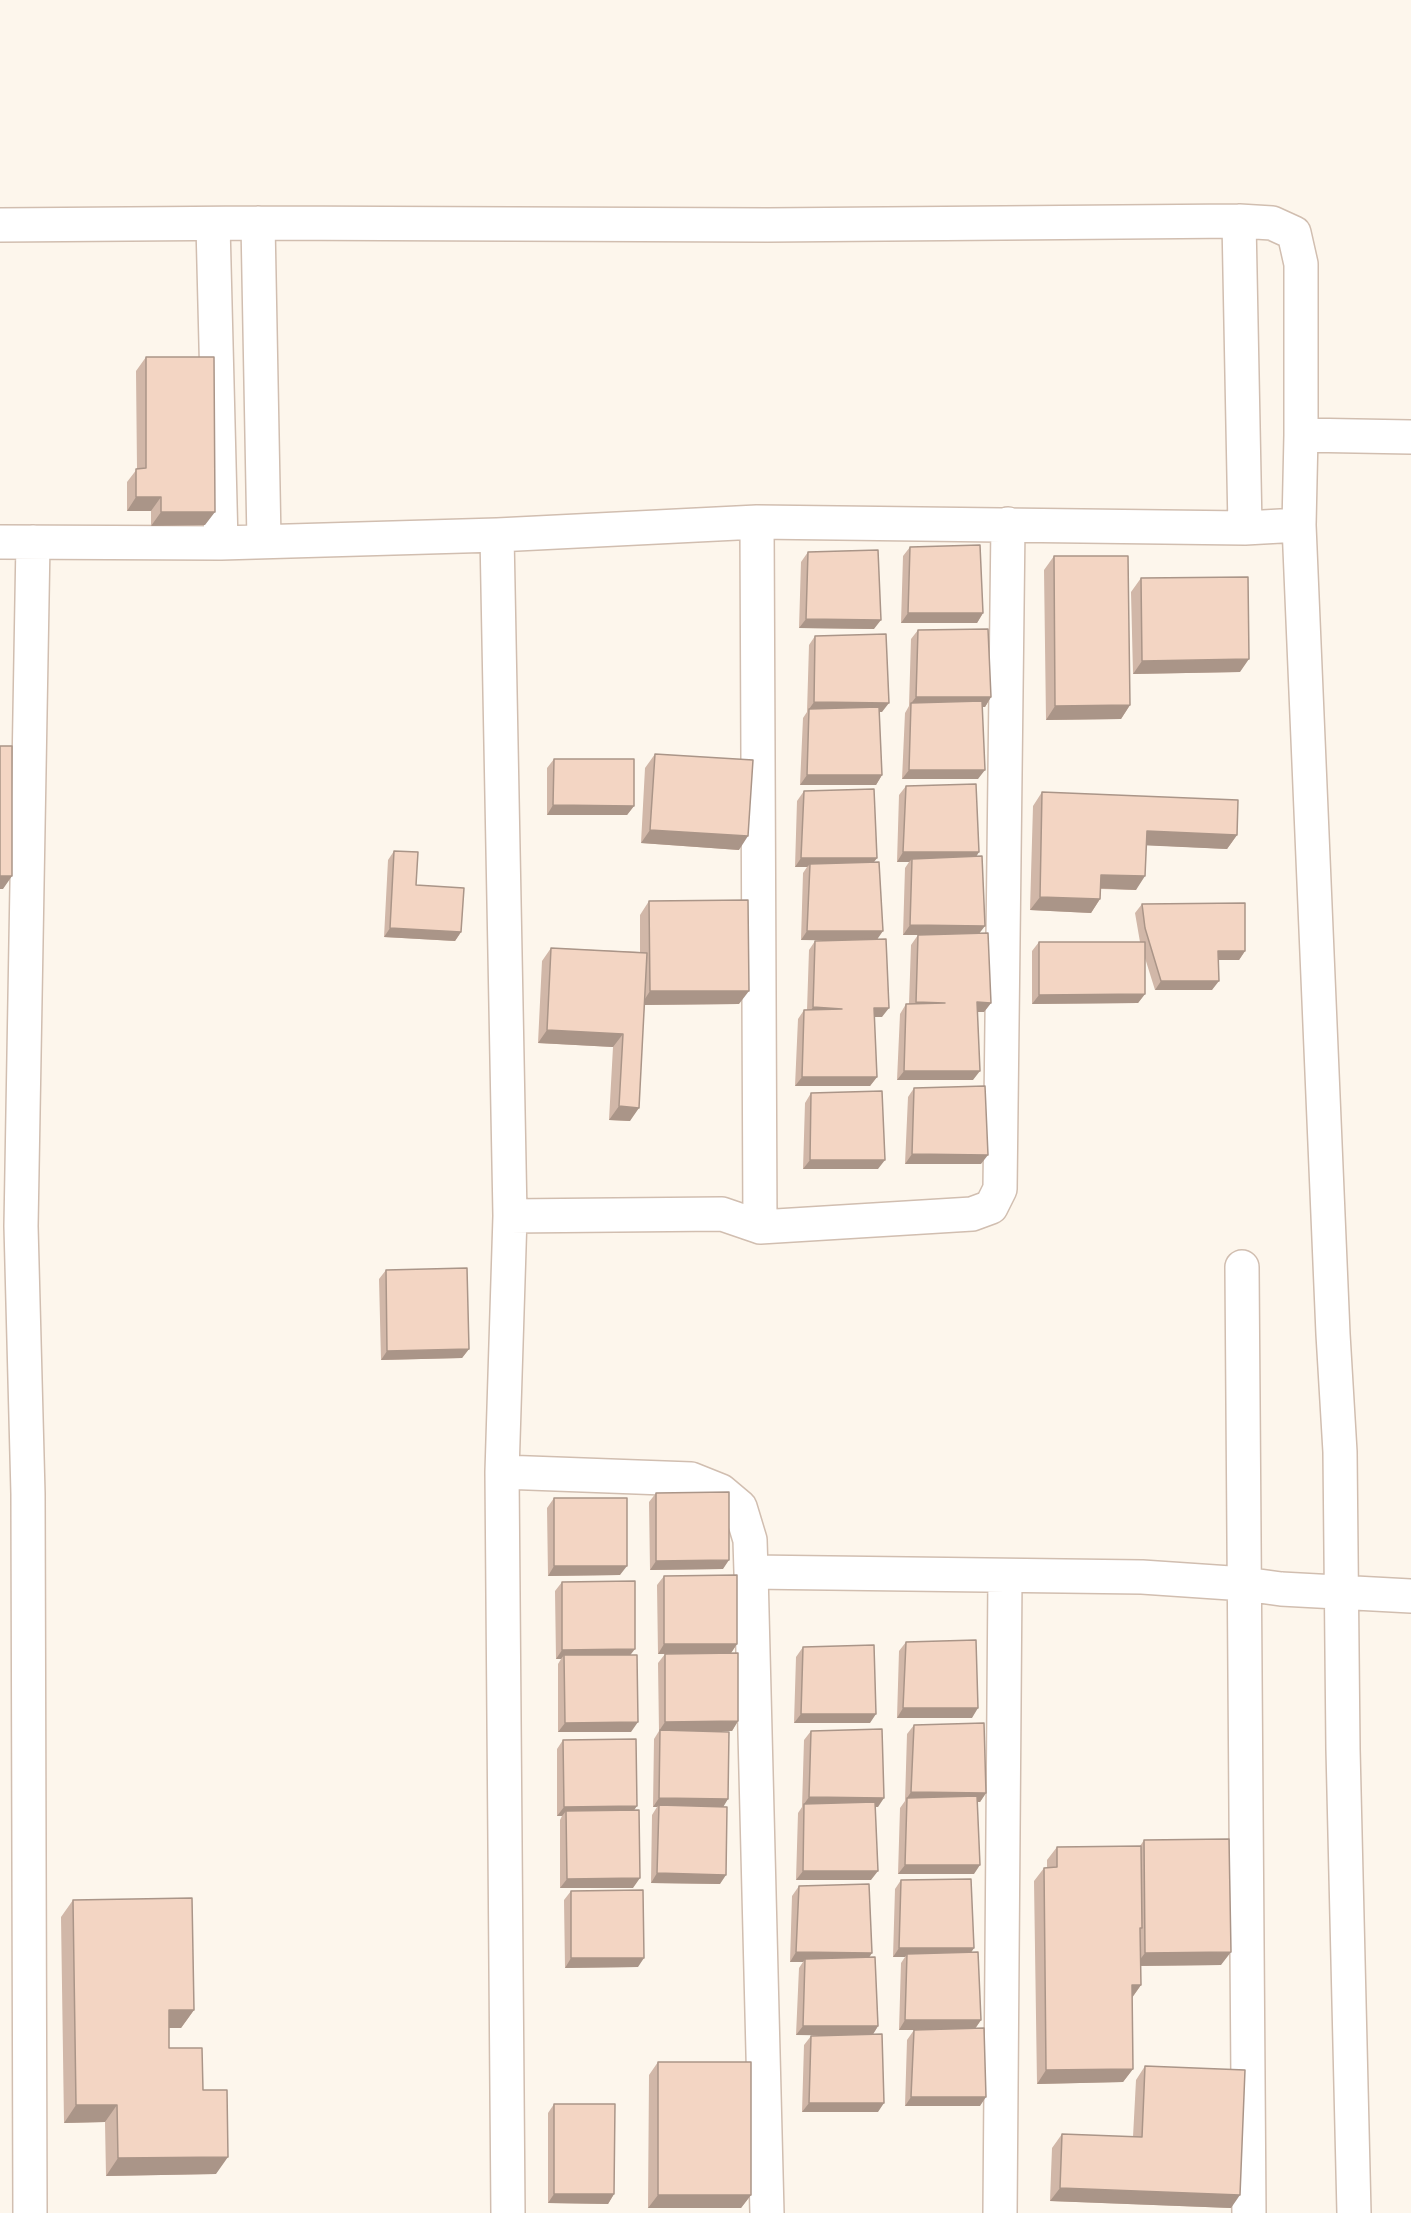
<!DOCTYPE html>
<style>
body{margin:0}
canvas{display:block;background:#fdf6ec}
</style>
<canvas width="1411" height="2213"></canvas>
<script>
const context = document.querySelector('canvas').getContext('2d');
context.lineJoin = 'round';
function trace(path, color, width, dash) {
  context.strokeStyle = color;
  context.lineWidth = width;
  context.lineCap = dash ? 'butt' : 'round';
  context.setLineDash(dash || []);
  context.stroke(path);
}
function fill(path, color) {
  context.fillStyle = color;
  context.fill(path, 'evenodd');
}
const minor = new Path2D(`
 M 1239,221 L 1245,528
 M 258,223 L 264,541
 M 0,225 L 258,223 L 768,225 L 1239,221 L 1272,223 L 1294,233 L 1301,264 L 1301,435 L 1299,525 L 1333,1334 L 1340,1452 L 1343,1749 L 1354,2213
 M 213,225 L 221,543
 M 1301,435 L 1411,437
 M 757,522 L 760,1227
 M 497,535 L 510,1216 L 502,1472 L 508,2213
 M 0,542 L 221,543 L 497,535 L 757,522 L 1245,528 L 1299,525
 M 510,1216 L 722,1214 L 760,1227 L 972,1214 L 991,1207 L 1000,1189 L 1008,524
 M 1242,1267 L 1249,2213
 M 502,1472 L 691,1479 L 721,1491 L 740,1507 L 750,1540 L 751,1572 L 767,2213
 M 751,1572 L 1142,1577 L 1245,1584 L 1281,1589 L 1411,1596
 M 30,2213 L 28,1494 L 21,1226 L 33,542
 M 1000,2213 L 1005,1576`);
const wall = new Path2D(`
 M 146,357 L 205,525 L 151,526 L 151,511 L 127,511 L 127,482 L 137,469 L 136,371 Z
 M 910,547 L 983,613 L 977,623 L 901,623 L 903,556 Z
 M 808,552 L 874,629 L 799,628 L 801,562 Z
 M 1054,556 L 1130,705 L 1121,719 L 1046,720 L 1044,570 Z
 M 1141,578 L 1240,672 L 1133,674 L 1131,592 Z
 M 918,630 L 991,697 L 985,707 L 982,707 L 978,779 L 902,779 L 905,713 L 909,706 L 911,639 Z
 M 815,636 L 882,712 L 879,712 L 882,775 L 876,785 L 800,785 L 803,718 L 807,712 L 809,645 Z
 M 655,754 L 739,850 L 641,843 L 645,768 Z
 M 554,759 L 634,806 L 627,815 L 547,815 L 547,768 Z
 M 906,786 L 976,857 L 980,933 L 991,1003 L 984,1012 L 977,1012 L 973,1080 L 897,1080 L 900,1014 L 906,1004 L 909,1004 L 911,945 L 918,935 L 934,935 L 903,935 L 905,868 L 909,862 L 897,862 L 899,795 Z
 M 804,791 L 877,858 L 874,862 L 882,1017 L 874,1017 L 877,1077 L 870,1086 L 795,1086 L 798,1019 L 804,1010 L 807,1010 L 809,950 L 815,941 L 832,940 L 801,940 L 803,873 L 807,867 L 795,867 L 797,801 Z
 M 1042,792 L 1237,835 L 1227,849 L 1147,845 L 1136,890 L 1101,889 L 1100,899 L 1091,913 L 1030,910 L 1033,806 Z
 M 394,851 L 416,885 L 461,932 L 455,941 L 384,937 L 388,860 Z
 M 649,901 L 739,1004 L 645,1005 L 630,1121 L 609,1120 L 613,1047 L 538,1043 L 542,961 L 551,948 L 640,952 L 640,915 Z
 M 1142,904 L 1245,951 L 1239,960 L 1218,960 L 1212,990 L 1155,990 L 1145,958 L 1145,994 L 1138,1003 L 1032,1004 L 1032,951 L 1039,942 L 1140,942 L 1135,913 Z
 M 914,1088 L 981,1164 L 905,1164 L 908,1097 Z
 M 811,1093 L 878,1169 L 803,1169 L 805,1103 Z
 M 386,1270 L 469,1349 L 462,1358 L 381,1360 L 379,1279 Z
 M 656,1493 L 723,1569 L 650,1570 L 649,1502 Z
 M 554,1498 L 620,1575 L 548,1576 L 547,1508 Z
 M 664,1576 L 737,1644 L 731,1653 L 658,1654 L 657,1585 Z
 M 562,1582 L 630,1655 L 631,1732 L 558,1732 L 558,1664 L 561,1659 L 556,1659 L 555,1591 Z
 M 906,1642 L 972,1718 L 897,1718 L 899,1651 Z
 M 803,1647 L 870,1723 L 794,1723 L 796,1657 Z
 M 665,1654 L 738,1721 L 732,1731 L 699,1731 L 723,1807 L 720,1884 L 651,1883 L 652,1815 L 657,1807 L 653,1807 L 654,1739 L 659,1731 L 658,1663 Z
 M 914,1725 L 986,1793 L 980,1802 L 977,1802 L 974,1874 L 898,1874 L 900,1808 L 905,1801 L 907,1734 Z
 M 811,1731 L 878,1807 L 875,1807 L 871,1880 L 796,1880 L 798,1813 L 802,1807 L 804,1740 Z
 M 563,1740 L 634,1810 L 633,1888 L 560,1888 L 560,1820 L 562,1816 L 557,1816 L 557,1749 Z
 M 1144,1840 L 1221,1965 L 1140,1966 L 1141,1985 L 1132,1998 L 1133,2069 L 1123,2082 L 1037,2084 L 1034,1881 L 1044,1868 L 1047,1868 L 1047,1860 L 1057,1847 L 1140,1846 Z
 M 901,1880 L 974,1948 L 971,1952 L 981,2020 L 975,2029 L 980,2106 L 905,2106 L 907,2040 L 914,2030 L 939,2030 L 899,2030 L 901,1963 L 905,1957 L 893,1957 L 895,1889 Z
 M 799,1886 L 872,1953 L 869,1957 L 878,2026 L 873,2034 L 878,2112 L 802,2112 L 804,2045 L 811,2036 L 828,2035 L 796,2035 L 799,1968 L 803,1962 L 790,1962 L 792,1896 Z
 M 571,1891 L 638,1967 L 565,1968 L 564,1900 Z
 M 73,1900 L 194,2010 L 181,2028 L 169,2028 L 169,2048 L 203,2090 L 216,2174 L 106,2176 L 105,2122 L 64,2123 L 61,1917 Z
 M 658,2062 L 751,2195 L 741,2208 L 648,2208 L 649,2075 Z
 M 1145,2066 L 1231,2208 L 1050,2201 L 1052,2148 L 1062,2134 L 1133,2137 L 1136,2080 Z
 M 554,2104 L 614,2194 L 608,2204 L 548,2203 L 548,2113 Z`);
const shadedWall = new Path2D(`
 M 136,497 L 161,497 L 151,511 L 127,511 Z
 M 161,512 L 215,512 L 205,525 L 151,526 Z
 M 908,613 L 983,613 L 977,623 L 901,623 Z
 M 806,619 L 881,620 L 874,629 L 799,628 Z
 M 1249,659 L 1240,672 L 1133,674 L 1142,661 Z
 M 916,697 L 991,697 L 985,707 L 911,706 L 911,703 L 909,706 Z
 M 814,702 L 889,703 L 882,712 L 809,712 L 809,709 L 807,712 Z
 M 1130,705 L 1121,719 L 1046,720 L 1055,706 Z
 M 909,770 L 985,770 L 978,779 L 902,779 Z
 M 807,775 L 882,775 L 876,785 L 800,785 Z
 M 553,805 L 634,806 L 627,815 L 547,815 Z
 M 650,830 L 748,836 L 739,850 L 641,843 Z
 M 1147,831 L 1237,835 L 1227,849 L 1138,845 Z
 M 903,852 L 979,852 L 973,862 L 912,859 L 909,862 L 897,862 Z
 M 801,858 L 877,858 L 870,867 L 810,864 L 807,867 L 795,867 Z
 M 1101,875 L 1145,876 L 1136,890 L 1092,888 Z
 M 0,876 L 12,876 L 3,889 L 0,889 Z
 M 1040,897 L 1100,899 L 1091,913 L 1030,910 Z
 M 910,925 L 985,926 L 978,935 L 903,935 Z
 M 390,928 L 461,932 L 455,941 L 384,937 Z
 M 807,931 L 883,931 L 876,941 L 801,940 Z
 M 1218,951 L 1245,951 L 1239,960 L 1212,960 Z
 M 1161,981 L 1219,981 L 1212,990 L 1155,990 Z
 M 650,991 L 749,991 L 739,1004 L 641,1005 Z
 M 1145,994 L 1138,1003 L 1032,1004 L 1039,995 Z
 M 916,1002 L 945,1003 L 909,1011 Z
 M 977,1002 L 991,1003 L 984,1012 L 970,1012 Z
 M 813,1007 L 842,1009 L 806,1017 Z
 M 874,1008 L 889,1008 L 882,1017 L 867,1017 Z
 M 547,1030 L 623,1034 L 613,1047 L 538,1043 Z
 M 904,1071 L 980,1071 L 973,1080 L 897,1080 Z
 M 802,1077 L 877,1077 L 870,1086 L 795,1086 Z
 M 619,1106 L 639,1108 L 630,1121 L 609,1120 Z
 M 912,1154 L 988,1155 L 981,1164 L 905,1164 Z
 M 810,1160 L 885,1160 L 878,1169 L 803,1169 Z
 M 469,1349 L 462,1358 L 381,1360 L 387,1351 Z
 M 729,1560 L 723,1569 L 650,1570 L 656,1561 Z
 M 554,1566 L 627,1566 L 620,1575 L 548,1576 Z
 M 664,1644 L 737,1644 L 731,1653 L 658,1654 Z
 M 635,1649 L 628,1658 L 564,1655 L 561,1659 L 556,1659 L 562,1650 Z
 M 903,1708 L 978,1708 L 972,1718 L 897,1718 Z
 M 801,1714 L 876,1714 L 870,1723 L 794,1723 Z
 M 738,1721 L 732,1731 L 660,1731 L 660,1730 L 659,1731 L 665,1722 Z
 M 638,1722 L 631,1732 L 558,1732 L 565,1723 Z
 M 911,1792 L 986,1793 L 980,1802 L 907,1801 L 907,1798 L 905,1801 Z
 M 809,1797 L 884,1798 L 878,1807 L 804,1807 L 804,1804 L 802,1807 Z
 M 659,1798 L 728,1799 L 722,1809 L 659,1805 L 657,1807 L 653,1807 Z
 M 637,1806 L 630,1816 L 566,1811 L 562,1816 L 557,1816 L 564,1807 Z
 M 905,1865 L 980,1865 L 974,1874 L 898,1874 Z
 M 803,1871 L 878,1871 L 871,1880 L 796,1880 Z
 M 657,1873 L 726,1875 L 720,1884 L 651,1883 Z
 M 640,1878 L 633,1888 L 560,1888 L 567,1879 Z
 M 899,1948 L 974,1948 L 968,1957 L 907,1954 L 905,1957 L 893,1957 Z
 M 796,1952 L 872,1953 L 866,1962 L 805,1959 L 803,1962 L 790,1962 Z
 M 1231,1952 L 1221,1965 L 1135,1966 L 1145,1953 Z
 M 571,1958 L 644,1958 L 638,1967 L 565,1968 Z
 M 1132,1985 L 1141,1985 L 1131,1999 Z
 M 169,2010 L 194,2010 L 181,2028 L 157,2028 Z
 M 905,2020 L 981,2020 L 974,2030 L 899,2030 Z
 M 803,2026 L 878,2026 L 872,2036 L 796,2035 Z
 M 1133,2069 L 1123,2082 L 1037,2084 L 1046,2070 Z
 M 911,2097 L 986,2097 L 980,2106 L 905,2106 Z
 M 809,2103 L 884,2103 L 878,2112 L 802,2112 Z
 M 76,2105 L 117,2105 L 105,2122 L 64,2123 Z
 M 228,2157 L 216,2174 L 106,2176 L 118,2158 Z
 M 1060,2188 L 1240,2195 L 1231,2208 L 1050,2201 Z
 M 554,2194 L 614,2194 L 608,2204 L 548,2203 Z
 M 658,2195 L 751,2195 L 741,2208 L 648,2208 Z`);
const building = new Path2D(`
 M 146,357 L 214,357 L 215,512 L 161,512 L 161,497 L 136,497 L 136,469 L 146,468 Z
 M 980,545 L 983,613 L 908,613 L 910,547 Z
 M 878,550 L 881,620 L 806,619 L 808,552 Z
 M 1054,556 L 1128,556 L 1130,705 L 1055,706 Z
 M 1248,577 L 1249,659 L 1142,661 L 1141,578 Z
 M 988,629 L 991,697 L 916,697 L 918,630 Z
 M 886,634 L 889,703 L 814,702 L 815,636 Z
 M 982,701 L 985,770 L 909,770 L 911,703 Z
 M 879,707 L 882,775 L 807,775 L 809,709 Z
 M 0,746 L 12,746 L 12,876 L 0,876 Z
 M 655,754 L 753,760 L 748,836 L 650,830 Z
 M 554,759 L 634,759 L 634,806 L 553,805 Z
 M 976,784 L 979,852 L 903,852 L 906,786 Z
 M 874,789 L 877,858 L 801,858 L 804,791 Z
 M 1042,792 L 1238,800 L 1237,835 L 1147,831 L 1145,876 L 1101,875 L 1100,899 L 1040,897 Z
 M 394,851 L 418,852 L 416,885 L 464,888 L 461,932 L 390,928 Z
 M 982,856 L 985,926 L 910,925 L 912,859 Z
 M 879,862 L 883,931 L 807,931 L 810,864 Z
 M 748,900 L 749,991 L 650,991 L 649,901 Z
 M 1245,903 L 1245,951 L 1218,951 L 1219,981 L 1161,981 L 1145,928 L 1142,904 Z
 M 988,933 L 991,1003 L 977,1002 L 980,1071 L 904,1071 L 906,1004 L 945,1003 L 916,1002 L 918,935 Z
 M 886,939 L 889,1008 L 874,1008 L 877,1077 L 802,1077 L 804,1010 L 842,1009 L 813,1007 L 815,941 Z
 M 1039,942 L 1145,942 L 1145,994 L 1039,995 Z
 M 551,948 L 647,953 L 639,1108 L 619,1106 L 623,1034 L 547,1030 Z
 M 985,1086 L 988,1155 L 912,1154 L 914,1088 Z
 M 882,1091 L 885,1160 L 810,1160 L 811,1093 Z
 M 467,1268 L 469,1349 L 387,1351 L 386,1270 Z
 M 729,1492 L 729,1560 L 656,1561 L 656,1493 Z
 M 554,1498 L 627,1498 L 627,1566 L 554,1566 Z
 M 737,1575 L 737,1644 L 664,1644 L 664,1576 Z
 M 635,1581 L 635,1649 L 562,1650 L 562,1582 Z
 M 976,1640 L 978,1708 L 903,1708 L 906,1642 Z
 M 874,1645 L 876,1714 L 801,1714 L 803,1647 Z
 M 738,1653 L 738,1721 L 665,1722 L 665,1654 Z
 M 564,1655 L 637,1655 L 638,1722 L 565,1723 Z
 M 984,1723 L 986,1793 L 911,1792 L 914,1725 Z
 M 882,1729 L 884,1798 L 809,1797 L 811,1731 Z
 M 660,1730 L 729,1732 L 728,1799 L 659,1798 Z
 M 636,1739 L 637,1806 L 564,1807 L 563,1740 Z
 M 977,1796 L 980,1865 L 905,1865 L 907,1798 Z
 M 875,1802 L 878,1871 L 803,1871 L 804,1804 Z
 M 659,1805 L 727,1807 L 726,1875 L 657,1873 Z
 M 639,1810 L 640,1878 L 567,1879 L 566,1811 Z
 M 1229,1839 L 1231,1952 L 1145,1953 L 1144,1840 Z
 M 1141,1846 L 1142,1928 L 1140,1928 L 1141,1985 L 1132,1985 L 1133,2069 L 1046,2070 L 1044,1868 L 1057,1867 L 1057,1847 Z
 M 971,1879 L 974,1948 L 899,1948 L 901,1880 Z
 M 869,1884 L 872,1953 L 796,1952 L 799,1886 Z
 M 643,1890 L 644,1958 L 571,1958 L 571,1891 Z
 M 192,1898 L 194,2010 L 169,2010 L 169,2048 L 202,2048 L 203,2090 L 227,2090 L 228,2157 L 118,2158 L 117,2105 L 76,2105 L 73,1900 Z
 M 978,1952 L 981,2020 L 905,2020 L 907,1954 Z
 M 875,1957 L 878,2026 L 803,2026 L 805,1959 Z
 M 984,2028 L 986,2097 L 911,2097 L 914,2030 Z
 M 882,2034 L 884,2103 L 809,2103 L 811,2036 Z
 M 658,2062 L 751,2062 L 751,2195 L 658,2195 Z
 M 1145,2066 L 1245,2070 L 1240,2195 L 1060,2188 L 1062,2134 L 1142,2137 Z
 M 554,2104 L 615,2104 L 614,2194 L 554,2194 Z`);
trace(minor, '#d1beb0', 36);
trace(minor, '#fff', 33);
fill(wall, '#d1b7a8');
fill(shadedWall, '#aa9588');
fill(building, '#f3d5c3');
trace(building, '#aa9588', 1.5);
</script>
